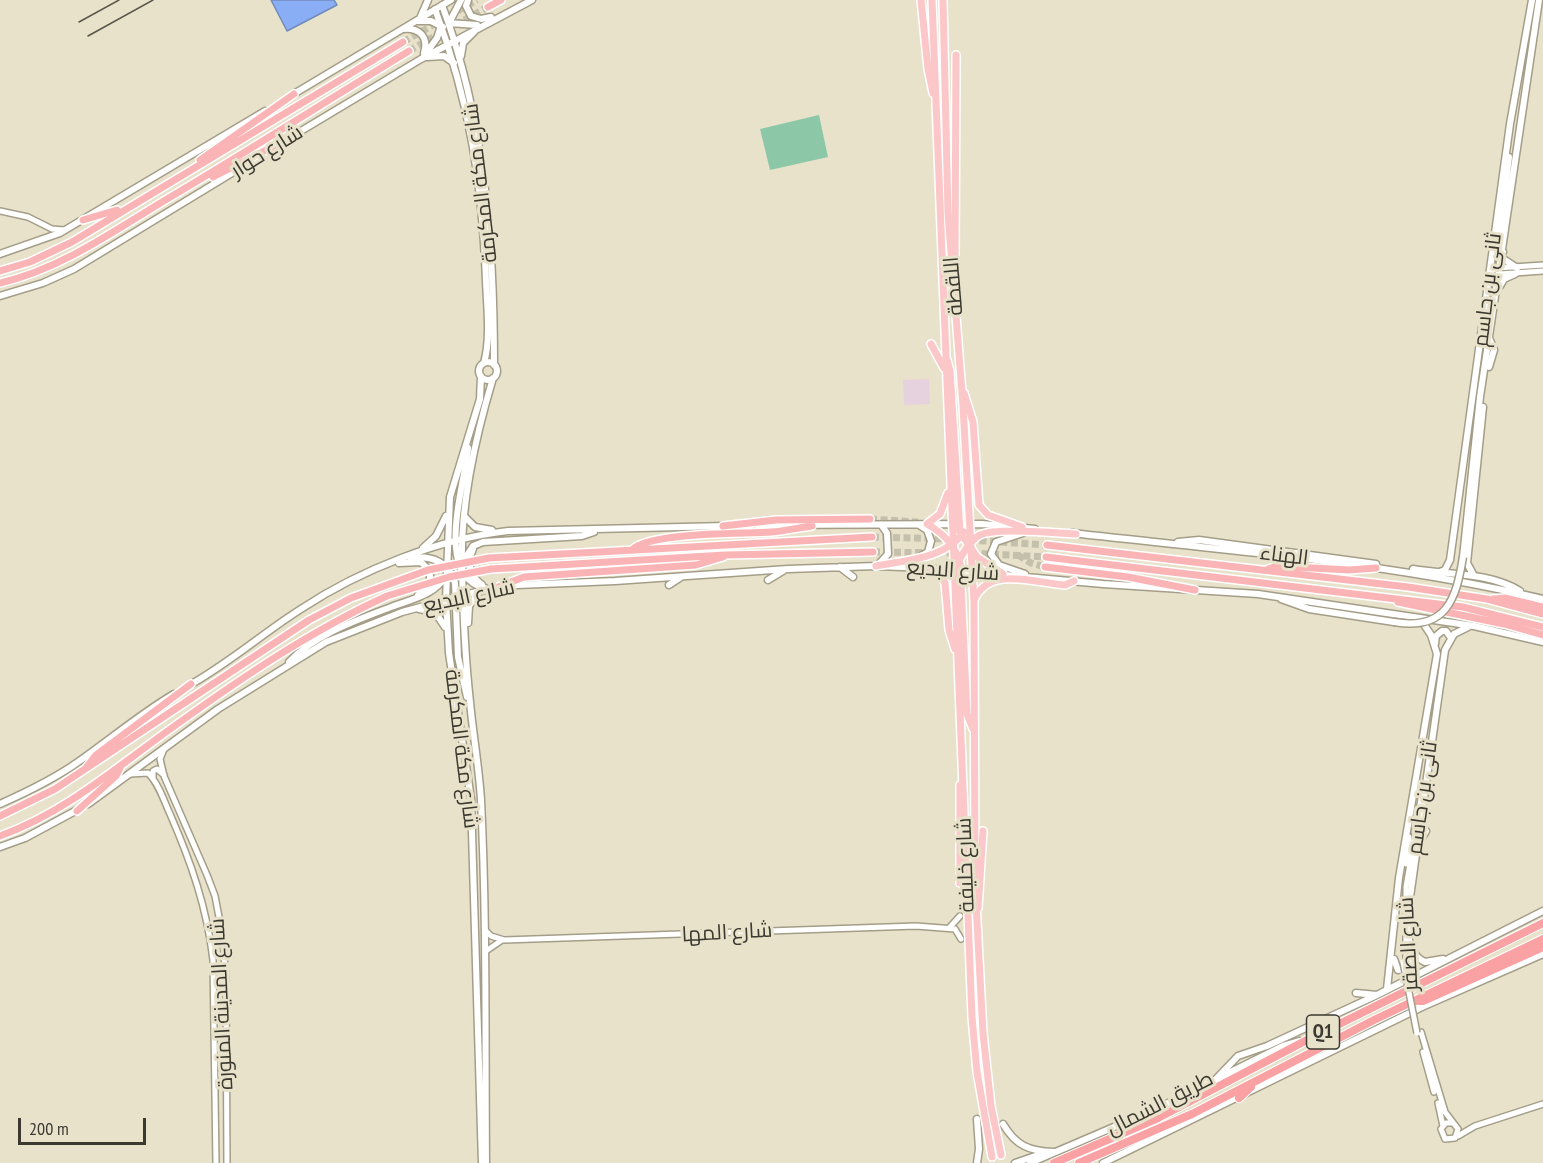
<!DOCTYPE html>
<meta charset="utf-8">
<style>
body{margin:0}
#map{position:relative;width:1543px;height:1163px;overflow:hidden;background:#e8e2cb;font-family:"PT Sans Narrow",sans-serif}
canvas{display:block}
.scale{position:absolute;left:18px;top:1118px;width:128px;height:27px;box-sizing:border-box;border:3px solid #3b3930;border-top:0;padding-left:8px;font-size:18px;line-height:21px;white-space:nowrap;color:#3b3930;-webkit-text-stroke:4px #e8e2cb;paint-order:stroke}
</style>
<div id="map">
<canvas width="1543" height="1163"></canvas>
<div class="scale">200 m</div>
</div>
<script>
const context = document.querySelector('canvas').getContext('2d');
context.lineJoin = 'round';
function fill(path, color) {
  context.fillStyle = color;
  context.fill(path, 'evenodd');
}
function trace(path, color, width, dash) {
  context.strokeStyle = color;
  context.lineWidth = width;
  context.lineCap = dash ? 'butt' : 'round';
  context.setLineDash(dash || []);
  context.stroke(path);
}
function drawText(font, color, halo, rows, align = 'center') {
  context.font = font + ' "PT Sans Narrow",Cairo,sans-serif';
  context.lineWidth = 6;
  context.setLineDash([]);
  context.textBaseline = 'middle';
  context.strokeStyle = halo;
  context.fillStyle = color;
  for (const [text, x, y, turn = 0] of rows) {
    context.save();
    context.translate(x, y);
    context.rotate((+turn || 0) * Math.PI / 180);
    context.textAlign = isNaN(turn) ? turn : align;
    if (halo) context.strokeText(text, 0, 0);
    context.fillText(text, 0, 0);
    context.restore();
  }
}
const medical = new Path2D(`
 M 929,379 L 930,404 L 904,405 L 903,380 Z`);
const green = new Path2D(`
 M 819,115 L 828,157 L 770,170 L 760,129 Z`);
const water = new Path2D(`
 M 271,0 L 334,0 L 337,5 L 287,31 Z`);
const trunkTunnel = new Path2D(`
 M 455,25 L 488,7
 M 403,42 L 477,0
 M 409,51 L 440,33
 M 870,519 L 918,522
 M 872,537 L 949,539
 M 969,540 L 1047,545
 M 873,552 L 957,553
 M 971,553 L 1046,557
 M 1018,555 L 1031,563 L 1045,567`);
const tertiary = new Path2D(`
 M 0,211 L 28,217 L 52,229 L 64,230
 M 1489,273 L 1497,268 L 1543,265
 M 1500,274 L 1543,271
 M 164,749 L 160,759 L 164,776 L 207,875 L 215,896 L 222,933 L 226,980 L 227,1163
 M 130,774 L 148,773 C 159,784 164,801 170,814 C 191,862 207,908 213,960 L 216,1163
 M 153,778 L 153,771 L 157,769 L 164,775
 M 1406,864 L 1409,837
 M 950,927 L 960,916
 M 486,931 L 491,936 L 504,940 L 916,926 L 955,929 L 961,939
 M 486,951 L 502,940
 M 1406,961 L 1406,887 L 1421,799
 M 1421,1032 L 1445,1112 L 1458,1129 L 1455,1138 L 1445,1139 L 1441,1129 L 1446,1123 L 1453,1123
 M 1423,1052 L 1434,1092
 M 1438,1103 L 1443,1126
 M 1458,1136 L 1475,1126 L 1543,1104`);
const secondary = new Path2D(`
 M 468,0 L 466,6 L 471,16 L 481,19 L 491,17
 M 442,5 C 485,120 494,242 494,365
 M 435,9 C 470,103 482,181 486,281 C 487,307 491,338 484,363
 M 421,16 L 428,0
 M 416,21 L 431,21 L 443,27
 M 449,23 L 477,25
 M 449,23 L 461,0
 M 403,29 C 419,27 429,37 424,53
 M 424,56 L 437,38 L 441,26
 M 461,56 L 463,43 L 474,32
 M 427,57 L 444,56 L 454,63
 M 292,95 L 451,0
 M 281,143 L 421,59 L 532,0
 M 1503,252 L 1498,247 L 1509,157
 M 0,254 L 60,233 L 265,111
 M 1502,258 L 1517,268
 M 1500,286 L 1504,279 L 1515,274
 M 0,296 L 43,283 L 74,269 L 260,156
 M479 371a9 9 0 1 1 18 0a9 9 0 1 1-18 0Z
 M 1489,367 L 1494,350 L 1489,338
 M 481,376 L 480,399 L 450,497 L 446,600 L 449,653 L 471,799 L 482,1163
 M 468,448 C 465,485 433,576 485,588
 M 465,517 L 475,527 L 492,530
 M 757,525 L 982,524 L 1035,529
 M 919,525 L 927,530 L 931,541 L 928,552 L 921,556
 M 1023,533 L 996,542 L 991,554 L 999,565 L 1025,574
 M 1072,533 C 1229,551 1388,562 1543,599
 M 1178,542 L 1199,540 L 1376,564
 M 423,548 L 436,536 L 446,516
 M 473,549 C 466,563 470,576 482,585
 M 1463,557 L 1480,397 L 1539,0
 M 410,558 C 431,555 450,562 455,583 L 458,657 L 467,697
 M 464,560 L 473,546 L 483,542 L 582,536 L 594,532
 M 399,563 L 421,562 L 430,571 L 430,583 L 418,595
 M 877,566 L 888,554 L 887,533 L 882,526
 M 840,567 L 853,577
 M 1413,569 C 1448,575 1489,572 1520,591
 M 1437,573 L 1445,570 L 1450,560 L 1510,124 L 1532,0
 M 1474,576 L 1467,563 L 1483,407
 M 768,580 L 783,571
 M 669,585 L 681,577
 M 1281,599 L 1309,609 L 1394,622
 M 419,609 L 435,612 L 445,627
 M 468,623 L 469,606 L 479,592
 M 1435,644 L 1436,636 L 1442,631 L 1446,631 L 1451,638
 M 289,662 C 314,635 357,620 391,607 C 412,599 433,596 446,576
 M 188,686 C 228,664 263,633 301,609 C 360,570 438,539 508,531 L 726,526
 M 0,804 C 27,792 54,779 78,762 C 111,739 140,714 174,694
 M 88,804 L 218,709 L 326,642 L 402,612 L 480,591 L 517,585 L 615,581 L 788,569 L 876,566 L 927,568 L 1103,584 L 1258,594 L 1474,626 L 1543,642
 M 1418,845 L 1426,831
 M 0,847 L 25,838 L 79,809
 M 1394,959 L 1398,970 L 1408,969 L 1410,963 L 1409,946
 M 1443,959 L 1425,962 C 1404,953 1407,922 1409,904 L 1445,650 L 1454,634 L 1468,627
 M 1387,989 L 1399,878 L 1437,654 L 1431,635 L 1421,620
 M 1356,993 L 1377,995
 M 1215,1080 L 1238,1056 L 1267,1046 L 1377,995 L 1543,911
 M 977,1119 L 979,1149 L 977,1163
 M 1003,1124 C 1016,1146 1029,1151 1054,1152
 M 486,1163 C 485,1042 487,921 481,800 C 479,767 473,735 470,702 C 465,657 463,611 462,566 C 460,506 476,435 493,378
 M 1015,1163 L 1044,1153
 M 1030,1163 L 1156,1109 L 1283,1046 L 1300,1041
 M 1103,1163 L 1422,1007 L 1543,954`);
const primary = new Path2D(`
 M 921,0 L 928,69 L 933,93
 M 932,0 L 972,1017 L 977,1072 L 992,1157
 M 943,0 L 948,213 L 963,406 L 974,602 L 975,884 L 983,1033 L 991,1106 L 1001,1155
 M 955,264 L 956,55
 M 931,344 L 944,368
 M 947,360 L 950,371 L 960,532 L 977,557 L 1003,574
 M 964,393 L 973,422 L 979,505 L 988,515 L 1022,527
 M 948,493 L 940,514 L 927,524 C 943,533 955,545 960,563 L 967,714 L 973,729
 M 959,560 C 964,552 971,539 980,535 C 996,527 1056,533 1076,534
 M 876,566 C 906,560 945,559 964,532
 M 927,568 L 941,577 L 945,583 L 949,630 L 955,649
 M 974,600 C 989,565 1035,583 1065,585 L 1074,581
 M 960,785 L 960,883
 M 978,908 L 983,831`);
const trunk = new Path2D(`
 M 488,7 L 501,0
 M 200,160 L 294,94
 M 213,177 L 284,141
 M 83,220 L 117,210
 M 0,271 L 30,262 L 72,242 L 403,42
 M 0,283 C 61,269 114,231 167,199 C 248,151 328,100 409,51
 M 723,526 L 776,520 L 870,519
 M 1047,545 L 1408,587 L 1487,599 L 1543,614
 M 634,548 C 657,532 740,534 771,532 C 784,531 798,528 812,526
 M 1046,557 L 1463,607 L 1543,627
 M 489,558 L 872,537
 M 1045,567 L 1128,577 L 1195,590
 M 491,569 L 725,555 L 873,552
 M 1268,569 L 1277,566 L 1349,570 L 1376,568
 M 498,587 L 524,577 L 696,565 L 723,557
 M 1493,599 L 1505,598 L 1543,607
 M 1398,602 L 1504,624 L 1543,635
 M 86,768 L 96,755 L 191,684
 M 77,811 L 116,776 L 120,768
 M 0,816 L 55,789 L 309,620 L 351,598 L 428,570
 M 0,836 C 61,814 110,773 162,735 C 234,683 306,633 387,596`);
const motorway = new Path2D(`
 M 1415,1001 L 1423,1001 L 1543,947
 M 1239,1098 L 1251,1087
 M 1054,1163 L 1158,1118 L 1307,1040 L 1543,923
 M 1079,1163 L 1192,1114 L 1374,1020 L 1543,939`);
const tram = new Path2D(`
 M 79,22 L 119,0
 M 88,36 L 153,0`);
const tertiaryBridge = new Path2D(`
 M 1403,962 L 1417,1033`);
const secondaryBridge = new Path2D(`
 M 1394,622 C 1446,631 1456,600 1463,557`);
const trunkBridge = new Path2D(`
 M 428,570 L 489,558
 M 387,596 L 449,577 L 491,569`);
const shields = [
 [1323,1032,33]
];
const shieldNames = [
 ["Q1",1323,1032]
];
const streetNames = [
 ["شارع حوار",267,152,-32],
 ["شارع مكة المكرمة",481,183,-97],
 ["اللقطة",954,286,-95],
 ["ثانى بن جاسم",1488,290,-83],
 ["الهناء",1284,556,7],
 ["شارع البديع",953,571,4],
 ["شارع البديع",469,597,-12],
 ["شارع مكة المكرمة",461,749,83],
 ["ثانى بن جاسم",1423,798,-82],
 ["شارع خليفة",966,865,-92],
 ["شارع المها",727,933,-3],
 ["شارع الصقر",1409,944,-93],
 ["شارع المدينة المنورة",222,1004,-93],
 ["طريق الشمال",1160,1104,-27]
];
fill(medical, '#e6d1de');
fill(green, '#8cc8a7');
fill(water, '#89aef5');
trace(water, '#728bba', 1.5);
trace(trunkTunnel, '#c5c0ac', 7, [7, 3.5]);
trace(tertiary, '#a49e88', 8);
trace(secondary, '#a49e88', 9);
trace(primary, '#fff', 10);
trace(trunk, '#fff', 10);
trace(motorway, '#fff', 10);
trace(tertiary, '#fff', 5);
trace(secondary, '#fff', 6);
trace(primary, '#fcc7c8', 7);
trace(trunk, '#fbb4b6', 7);
trace(motorway, '#faa1a4', 8);
trace(tram, '#59564b', 1.5);
trace(tertiaryBridge, '#a49e88', 8, []);
trace(secondaryBridge, '#a49e88', 9, []);
trace(trunkBridge, '#fff', 10, []);
trace(tertiaryBridge, '#fff', 5);
trace(secondaryBridge, '#fff', 6);
trace(trunkBridge, '#fbb4b6', 7);
for (const [x, y, w] of shields) {
  const box = new Path2D();
  box.roundRect(x - w / 2, y - 17, w, 34, 4.5);
  context.fillStyle = '#e8e2cb';
  context.fill(box);
  trace(box, '#3b3930', 1.5);
}
drawText('bold 20px', '#3b3930', null, shieldNames);
drawText('21px', '#3b3930', '#e8e2cb', streetNames);
</script>
